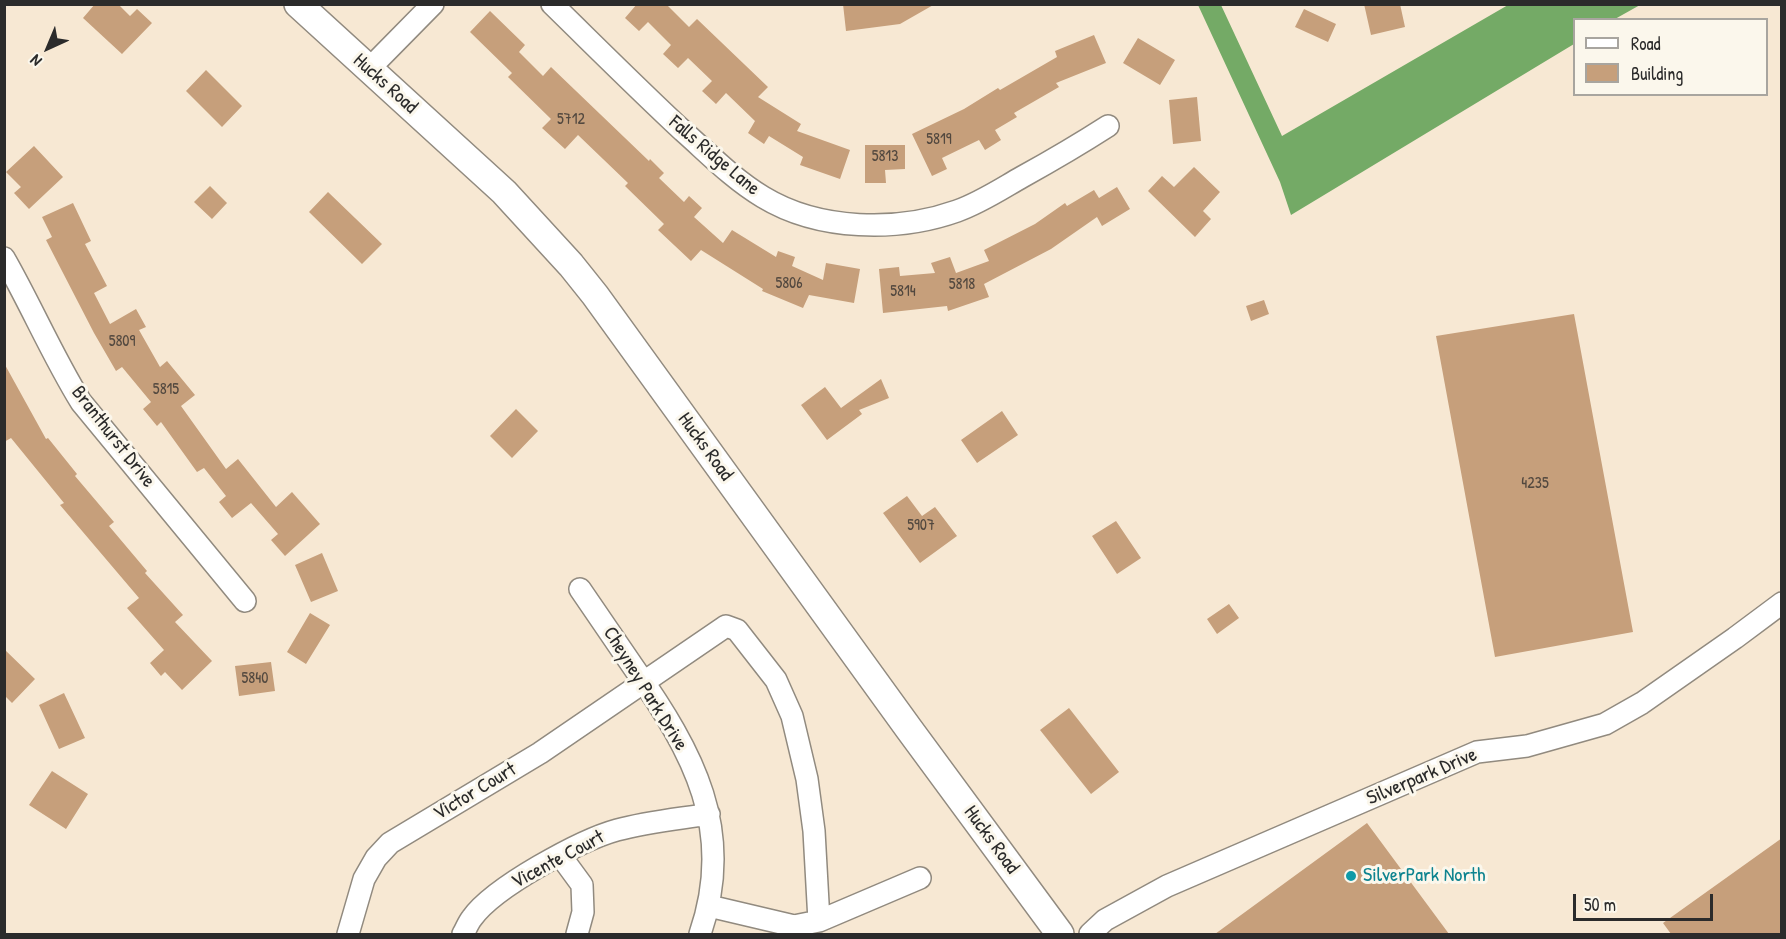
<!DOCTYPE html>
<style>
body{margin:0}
#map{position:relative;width:1786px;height:939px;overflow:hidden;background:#f7e8d3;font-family:"Patrick Hand",sans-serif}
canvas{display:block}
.frame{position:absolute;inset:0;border:6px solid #2b2b2b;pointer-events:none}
.legend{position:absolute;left:1573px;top:18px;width:195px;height:78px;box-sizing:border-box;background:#fbf7ec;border:2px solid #a8a59f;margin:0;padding:8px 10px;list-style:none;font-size:18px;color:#2b2b2b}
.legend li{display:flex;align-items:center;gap:12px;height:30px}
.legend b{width:30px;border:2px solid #a8a59f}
.north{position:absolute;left:18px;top:18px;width:60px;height:60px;-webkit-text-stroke:4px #fbf7ec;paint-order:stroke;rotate:224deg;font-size:16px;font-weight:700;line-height:24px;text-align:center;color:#2b2b2b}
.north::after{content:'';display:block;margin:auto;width:21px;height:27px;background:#2b2b2b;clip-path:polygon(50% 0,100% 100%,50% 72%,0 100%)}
.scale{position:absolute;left:1573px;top:894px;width:140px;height:27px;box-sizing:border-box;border:3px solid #2b2b2b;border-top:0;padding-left:8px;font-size:18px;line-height:21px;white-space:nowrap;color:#2b2b2b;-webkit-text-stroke:4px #fbf7ec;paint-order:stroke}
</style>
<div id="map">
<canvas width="1786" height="939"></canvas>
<div class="frame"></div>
<ul class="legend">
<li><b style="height:8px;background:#fff"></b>Road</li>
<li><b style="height:16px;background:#c69f7b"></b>Building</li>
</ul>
<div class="north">N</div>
<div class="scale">50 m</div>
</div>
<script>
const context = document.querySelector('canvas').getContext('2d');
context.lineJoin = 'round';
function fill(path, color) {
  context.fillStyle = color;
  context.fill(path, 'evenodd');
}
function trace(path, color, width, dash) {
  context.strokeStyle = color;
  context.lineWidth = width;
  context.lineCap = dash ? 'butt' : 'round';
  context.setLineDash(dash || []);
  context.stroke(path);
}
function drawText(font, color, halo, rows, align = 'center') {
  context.font = font + ' "Patrick Hand",sans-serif';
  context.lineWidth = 6;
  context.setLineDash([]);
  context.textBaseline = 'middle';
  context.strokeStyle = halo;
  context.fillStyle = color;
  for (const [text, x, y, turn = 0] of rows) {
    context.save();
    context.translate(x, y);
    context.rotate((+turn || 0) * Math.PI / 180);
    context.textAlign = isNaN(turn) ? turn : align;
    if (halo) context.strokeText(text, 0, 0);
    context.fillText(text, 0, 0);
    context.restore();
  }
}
const forest = new Path2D(`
 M 1198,5 L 1221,5 L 1282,136 L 1508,5 L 1640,5 L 1615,19 L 1574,20 L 1574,44 L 1291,215 L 1280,182 Z`);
const building = new Path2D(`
 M 95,4 L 118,4 L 130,16 L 137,9 L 152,23 L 122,54 L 83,18 Z
 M 637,4 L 666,4 L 689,27 L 697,19 L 768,87 L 758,97 L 801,124 L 797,131 L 850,150 L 840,179 L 800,165 L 803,157 L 769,136 L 764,144 L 748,133 L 755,121 L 726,93 L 716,104 L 702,91 L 712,81 L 688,58 L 678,68 L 663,54 L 671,45 L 648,22 L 639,31 L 625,18 Z
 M 843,4 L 935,4 L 900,24 L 846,31 Z
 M 1364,4 L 1400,4 L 1405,27 L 1371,35 Z
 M 1304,9 L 1336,24 L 1328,42 L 1295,27 Z
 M 490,11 L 525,45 L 519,52 L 543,76 L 551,67 L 649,161 L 650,159 L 664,173 L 659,178 L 684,202 L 689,196 L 702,208 L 694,217 L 723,243 L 732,230 L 776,257 L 778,251 L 795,257 L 792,266 L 823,280 L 826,263 L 860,269 L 854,303 L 809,295 L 803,308 L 762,291 L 763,289 L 701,250 L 691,261 L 658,230 L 664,224 L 625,186 L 628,183 L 578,135 L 565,149 L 542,128 L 551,119 L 508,77 L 512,73 L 470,32 Z
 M 1094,35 L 1106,63 L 1056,83 L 1059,87 L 1014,113 L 1017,117 L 995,130 L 1001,140 L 985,150 L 979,140 L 942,158 L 947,169 L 932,176 L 912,134 L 964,109 L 998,88 L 1000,90 L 1057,57 L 1055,51 Z
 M 1138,38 L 1175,60 L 1160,85 L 1123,63 Z
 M 206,70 L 242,106 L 222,127 L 186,91 Z
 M 1197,97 L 1201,141 L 1173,144 L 1169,100 Z
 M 865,145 L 905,145 L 905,169 L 885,170 L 886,183 L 865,183 Z
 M 34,146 L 63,177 L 29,209 L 14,193 L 21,187 L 6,172 Z
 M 1194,167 L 1220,192 L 1203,211 L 1211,219 L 1195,237 L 1148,191 L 1162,176 L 1174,187 Z
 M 210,186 L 227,203 L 212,219 L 194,202 Z
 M 1117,187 L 1130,209 L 1102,226 L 1097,217 L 1051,249 L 984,284 L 989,297 L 948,311 L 947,306 L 883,313 L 879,269 L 899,267 L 900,276 L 935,273 L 931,263 L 950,257 L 956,273 L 989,261 L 984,250 L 1035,224 L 1065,203 L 1067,206 L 1094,190 L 1099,198 Z
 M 328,192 L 382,244 L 362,264 L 309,212 Z
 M 73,203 L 91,241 L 85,244 L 107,286 L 94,293 L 110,324 L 136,309 L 146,327 L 139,330 L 160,367 L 167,361 L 195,395 L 181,406 L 226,469 L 238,459 L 276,507 L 292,492 L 320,524 L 285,556 L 271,540 L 278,534 L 251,503 L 232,518 L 219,502 L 226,496 L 204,468 L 197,472 L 161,422 L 157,426 L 143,409 L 151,402 L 122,367 L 116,371 L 94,333 L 46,240 L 52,237 L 42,217 Z
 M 1264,300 L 1269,314 L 1251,321 L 1246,306 Z
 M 1574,314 L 1633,632 L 1495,657 L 1436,336 Z
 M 4,363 L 46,439 L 48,438 L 77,474 L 75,476 L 114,522 L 109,526 L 147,571 L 145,573 L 183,615 L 175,622 L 212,661 L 182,690 L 165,672 L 161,676 L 150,663 L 164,650 L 127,608 L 139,598 L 60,505 L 64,503 L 11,438 L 4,442 Z
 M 881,379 L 889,398 L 859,410 L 862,414 L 827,440 L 801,405 L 825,387 L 841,408 Z
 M 516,409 L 538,431 L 512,458 L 490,436 Z
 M 1002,411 L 1018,435 L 977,463 L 961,440 Z
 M 907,496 L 922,516 L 935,507 L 957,536 L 920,563 L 883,513 Z
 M 1116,521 L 1141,558 L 1117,574 L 1092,536 Z
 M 322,553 L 338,591 L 311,602 L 295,565 Z
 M 1229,604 L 1239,618 L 1217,634 L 1207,619 Z
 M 310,613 L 330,625 L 306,664 L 287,652 Z
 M 4,649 L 35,679 L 12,703 L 4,695 Z
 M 271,662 L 275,691 L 239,696 L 235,666 Z
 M 64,693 L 85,738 L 59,749 L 39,705 Z
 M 1069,708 L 1119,772 L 1091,794 L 1040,730 Z
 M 52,771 L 88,794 L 66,829 L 29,805 Z
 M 1367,823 L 1449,934 L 1215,934 Z
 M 1782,838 L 1782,934 L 1671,934 L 1663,923 Z`);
const minor = new Path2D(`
 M 552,4 C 596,47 639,90 683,131 C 709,154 733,179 763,197 C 819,231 898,232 957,211 C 980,203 1001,189 1022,177 C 1051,161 1080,144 1108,126
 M 369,69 L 433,4
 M 4,258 C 31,305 52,355 81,402 L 245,601
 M 580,589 C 598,615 616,642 634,668 C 693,752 736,830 700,934
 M 560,855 L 582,885 L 583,912 L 577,934
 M 709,906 L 794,926 L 819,921 L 920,878
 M 348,934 L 364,879 L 376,858 L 390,843 L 540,753 L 726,626 L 737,630 L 776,680 L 792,716 L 807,779 L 814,831 L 819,921
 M 463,934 C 466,929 468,923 472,918 C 494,887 581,840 617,830 C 647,822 678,819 709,814
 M 1090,934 L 1105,920 L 1167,886 L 1477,752 L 1527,746 L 1605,724 L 1642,703 L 1735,638 L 1782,603`);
const major = new Path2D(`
 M 298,4 L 504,192 L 571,265 L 595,295 L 909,729 L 1060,934`);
const markers = [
 [1351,876,6,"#0f9aa8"]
];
const numberNames = [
 ["5712",571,120],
 ["5819",939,140],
 ["5813",885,157],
 ["5806",789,284],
 ["5818",962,285],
 ["5814",903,292],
 ["5809",122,342],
 ["5815",166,390],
 ["4235",1535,484],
 ["5907",921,526],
 ["5840",255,679]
];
const streetNames = [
 ["Hucks Road",385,84,42],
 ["Falls Ridge Lane",714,156,40],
 ["Branthurst Drive",113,437,52],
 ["Hucks Road",705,447,54],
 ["Cheyney Park Drive",645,689,58],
 ["Silverpark Drive",1422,777,-23],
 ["Victor Court",475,792,-31],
 ["Hucks Road",991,840,54],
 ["Vicente Court",558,860,-28]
];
const cultureNames = [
 ["SilverPark North",1363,876]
];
fill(forest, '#74aa66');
fill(building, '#c69f7b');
trace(minor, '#918a7f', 24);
trace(major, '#918a7f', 30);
trace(minor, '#fff', 21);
trace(major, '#fff', 27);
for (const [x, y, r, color] of markers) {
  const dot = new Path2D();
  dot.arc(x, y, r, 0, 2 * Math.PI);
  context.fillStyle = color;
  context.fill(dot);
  trace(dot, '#fbf7ec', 2);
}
drawText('16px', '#52483f', null, numberNames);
drawText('20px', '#2b2b2b', '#fbf7ec', streetNames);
drawText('20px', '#0d838f', '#fbf7ec', cultureNames, 'left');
</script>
